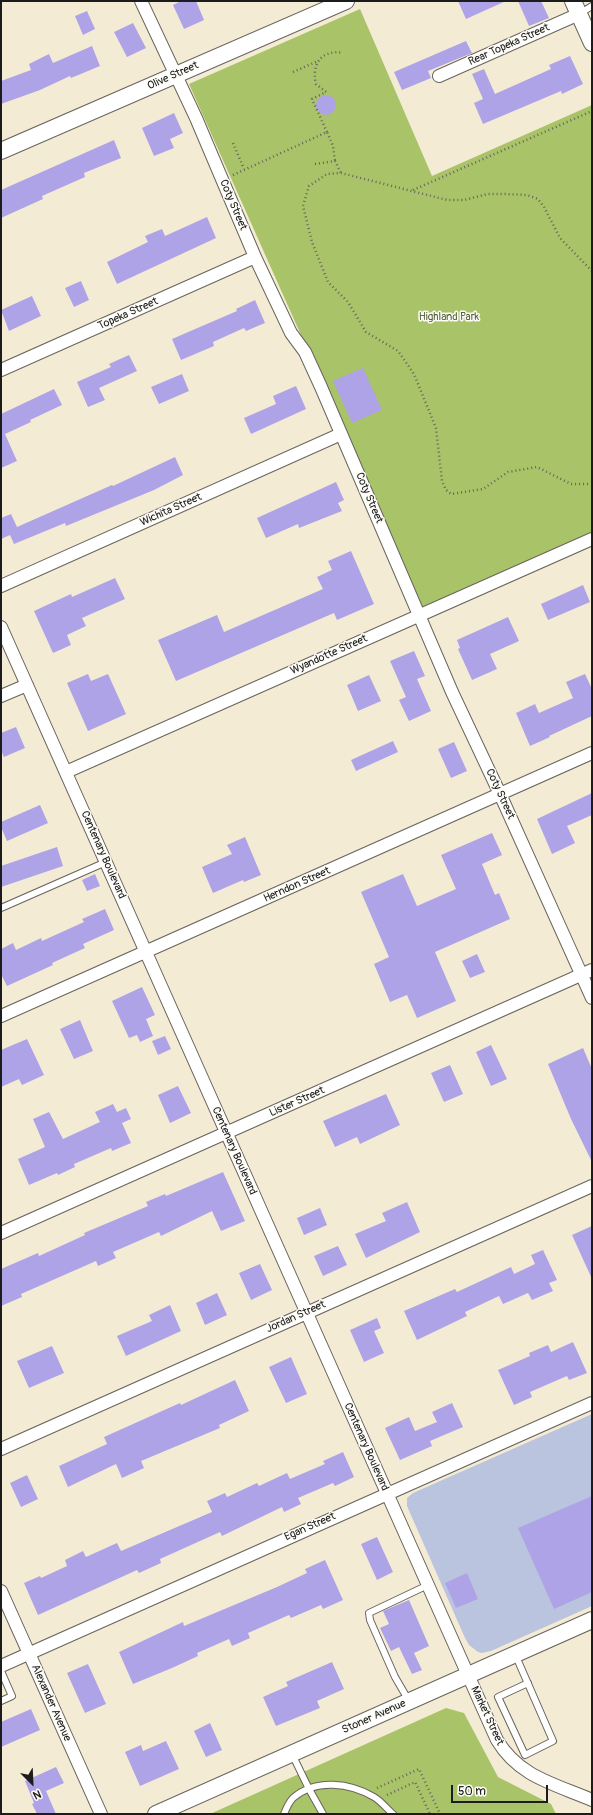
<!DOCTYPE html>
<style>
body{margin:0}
#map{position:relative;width:593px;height:1815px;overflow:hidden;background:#f4ebd5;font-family:Pangolin,sans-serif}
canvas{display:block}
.frame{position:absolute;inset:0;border:2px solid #1c1c1c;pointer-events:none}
.north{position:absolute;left:12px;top:1763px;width:40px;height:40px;-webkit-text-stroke:3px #fdfcf7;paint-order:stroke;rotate:156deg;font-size:11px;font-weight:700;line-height:16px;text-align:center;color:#1c1c1c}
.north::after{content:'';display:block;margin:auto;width:14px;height:18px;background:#1c1c1c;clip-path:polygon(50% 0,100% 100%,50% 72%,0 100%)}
.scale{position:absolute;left:451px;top:1785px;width:97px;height:18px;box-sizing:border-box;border:2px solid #1c1c1c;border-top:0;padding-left:5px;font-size:12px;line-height:14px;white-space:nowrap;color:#1c1c1c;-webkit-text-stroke:3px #fdfcf7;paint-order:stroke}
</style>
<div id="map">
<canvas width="593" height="1815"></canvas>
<div class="frame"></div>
<div class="north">N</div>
<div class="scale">50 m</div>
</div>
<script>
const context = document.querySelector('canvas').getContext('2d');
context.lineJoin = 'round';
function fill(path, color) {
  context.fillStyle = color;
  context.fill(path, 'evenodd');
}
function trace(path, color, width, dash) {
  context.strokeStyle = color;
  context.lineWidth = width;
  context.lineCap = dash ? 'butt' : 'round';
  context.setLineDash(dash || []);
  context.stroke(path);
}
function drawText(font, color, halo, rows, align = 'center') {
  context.font = font + ' Pangolin,sans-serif';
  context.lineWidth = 3;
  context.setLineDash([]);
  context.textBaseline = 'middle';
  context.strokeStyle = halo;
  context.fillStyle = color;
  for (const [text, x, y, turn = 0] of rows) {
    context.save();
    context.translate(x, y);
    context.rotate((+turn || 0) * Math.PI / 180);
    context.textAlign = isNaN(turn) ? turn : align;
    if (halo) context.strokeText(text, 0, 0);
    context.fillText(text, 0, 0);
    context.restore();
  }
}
const industrial = new Path2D(`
 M 592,1414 L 592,1606 L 491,1651 L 482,1653 L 478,1652 L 469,1645 L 465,1638 L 407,1506 L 407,1498 L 413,1493 Z`);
const green = new Path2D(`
 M 360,9 L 432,176 L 592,105 L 592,535 L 421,611 L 342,427 L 189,84 Z
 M 446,1708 L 464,1713 L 498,1777 L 551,1804 L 556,1814 L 210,1814 Z`);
const building = new Path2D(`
 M 181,1 L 196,1 L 204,20 L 184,29 L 173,5 Z
 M 458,1 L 506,1 L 466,19 Z
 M 518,1 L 541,1 L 549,18 L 529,26 Z
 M 87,11 L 95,29 L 83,35 L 75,16 Z
 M 133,23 L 146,48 L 127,57 L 114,32 Z
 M 466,41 L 472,53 L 428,71 L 431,78 L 402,90 L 394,72 Z
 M 92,46 L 100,66 L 71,78 L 70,76 L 40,90 L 1,104 L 1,81 L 31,70 L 29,64 L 49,54 L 53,63 Z
 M 570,56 L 583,84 L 562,94 L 561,91 L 483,124 L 474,103 L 483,99 L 472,74 L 484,69 L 495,94 L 551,69 L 549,65 Z
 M316 105a10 10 0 1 1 20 0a10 10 0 1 1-20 0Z
 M 174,113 L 183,133 L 170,139 L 174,148 L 154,156 L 142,128 Z
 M 114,140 L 121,158 L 84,173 L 85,177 L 42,196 L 43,199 L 1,218 L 1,190 Z
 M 207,217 L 216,238 L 117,284 L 107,262 L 148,242 L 145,236 L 162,229 L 165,236 Z
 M 81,281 L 89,300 L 74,307 L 65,288 Z
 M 32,296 L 41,316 L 9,331 L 1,310 Z
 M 255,300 L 265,323 L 246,331 L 244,328 L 213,342 L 214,346 L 181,360 L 172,339 L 237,311 L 236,309 Z
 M 129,355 L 137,371 L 99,388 L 105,400 L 88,407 L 77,382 L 111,367 L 109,364 Z
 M 363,368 L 382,410 L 352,423 L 333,381 Z
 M 182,374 L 189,391 L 159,404 L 151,387 Z
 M 296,386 L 306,409 L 251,434 L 244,418 L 276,404 L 273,396 Z
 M 54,389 L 62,405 L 30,420 L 31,422 L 5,434 L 17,461 L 1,468 L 1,414 Z
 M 175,457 L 183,475 L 154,490 L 66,526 L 65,523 L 14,544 L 10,535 L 1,539 L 1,518 L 11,514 L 17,527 L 112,485 L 113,486 Z
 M 336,482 L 344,500 L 338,503 L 342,511 L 299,528 L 298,524 L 266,538 L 257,518 Z
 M 351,551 L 374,604 L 337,620 L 334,613 L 176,681 L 158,640 L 217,615 L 224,632 L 323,589 L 317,577 L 332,570 L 328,561 Z
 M 115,578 L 125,599 L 82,618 L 86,626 L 67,635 L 71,645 L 53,653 L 34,611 L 71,594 L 72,597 Z
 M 583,585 L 590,602 L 548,620 L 541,604 Z
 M 508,617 L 519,641 L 490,654 L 497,669 L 472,680 L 458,649 L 460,648 L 457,640 Z
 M 414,651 L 425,676 L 417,679 L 431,711 L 409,721 L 399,700 L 406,697 L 390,661 Z
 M 88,674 L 91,681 L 108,674 L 126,714 L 88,731 L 67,683 Z
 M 585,674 L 592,689 L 592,716 L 549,736 L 550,737 L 530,746 L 516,713 L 535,704 L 539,713 L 573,698 L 566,682 Z
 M 369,675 L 381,701 L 358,711 L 347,685 Z
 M 16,727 L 25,748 L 4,757 L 1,750 L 1,733 Z
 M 393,741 L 398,752 L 356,771 L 351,760 Z
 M 454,742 L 467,771 L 451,778 L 438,749 Z
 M 592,793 L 592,815 L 567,826 L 575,843 L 552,854 L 537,819 Z
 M 40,805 L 48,823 L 7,841 L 1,827 L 1,822 Z
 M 492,833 L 502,855 L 482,864 L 495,895 L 499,893 L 510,919 L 435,952 L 456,1001 L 417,1018 L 407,995 L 390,1002 L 374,964 L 389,957 L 361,892 L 403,874 L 417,906 L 456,889 L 441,855 Z
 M 245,837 L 261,875 L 244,882 L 243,880 L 213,893 L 202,867 L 232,854 L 227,845 Z
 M 57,847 L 63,866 L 1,887 L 1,866 Z
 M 95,874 L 100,886 L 87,891 L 82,880 Z
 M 105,909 L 114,930 L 83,944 L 85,948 L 52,963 L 53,965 L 7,986 L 1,974 L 1,949 L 13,943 L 16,950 L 41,938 L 42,941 L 84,922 L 82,919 Z
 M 477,954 L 485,972 L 470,978 L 462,961 Z
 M 142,987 L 155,1015 L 146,1019 L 153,1036 L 140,1042 L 137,1035 L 129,1038 L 112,1001 Z
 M 80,1020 L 93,1051 L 74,1059 L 60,1029 Z
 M 165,1036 L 171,1049 L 158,1055 L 152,1041 Z
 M 27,1039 L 44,1075 L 22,1085 L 19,1079 L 1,1087 L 1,1050 Z
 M 491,1045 L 507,1079 L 491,1086 L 476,1052 Z
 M 583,1048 L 592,1069 L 592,1162 L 571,1119 L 548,1064 Z
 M 450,1065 L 463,1094 L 444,1102 L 431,1073 Z
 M 178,1086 L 191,1113 L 170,1123 L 158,1095 Z
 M 386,1094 L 400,1125 L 360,1144 L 357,1137 L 335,1147 L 323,1121 Z
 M 113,1104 L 117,1112 L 126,1108 L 131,1119 L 122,1123 L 131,1143 L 112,1151 L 111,1148 L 74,1164 L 75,1167 L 58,1175 L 57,1173 L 29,1185 L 18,1159 L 45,1147 L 33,1119 L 49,1112 L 63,1139 L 100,1122 L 95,1112 Z
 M 223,1172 L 245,1221 L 221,1231 L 212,1211 L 161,1236 L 159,1232 L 113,1252 L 116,1258 L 98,1266 L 96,1261 L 21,1294 L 22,1297 L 1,1306 L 1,1269 L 38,1253 L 39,1256 L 85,1235 L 84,1233 L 148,1206 L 146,1202 L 165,1194 L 166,1196 Z
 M 407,1202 L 420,1232 L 366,1258 L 355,1234 L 386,1221 L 382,1213 Z
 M 320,1208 L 327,1225 L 304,1235 L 297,1218 Z
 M 592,1226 L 592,1279 L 572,1235 Z
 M 338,1246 L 347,1265 L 323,1276 L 314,1256 Z
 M 543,1250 L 557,1280 L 549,1283 L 553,1291 L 532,1300 L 528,1293 L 503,1304 L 499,1296 L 465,1312 L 467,1316 L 417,1340 L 404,1311 L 455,1289 L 457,1292 L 511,1267 L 514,1274 L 535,1264 L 531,1255 Z
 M 260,1264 L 272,1290 L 251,1300 L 239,1273 Z
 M 217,1293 L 227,1315 L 205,1325 L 196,1303 Z
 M 170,1305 L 181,1331 L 126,1356 L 117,1336 L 152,1321 L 149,1315 Z
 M 377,1318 L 381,1328 L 374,1331 L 384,1353 L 364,1362 L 350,1330 Z
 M 573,1342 L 587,1373 L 569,1380 L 567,1376 L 530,1392 L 532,1397 L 514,1405 L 498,1370 L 530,1356 L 529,1353 L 548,1345 L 551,1352 Z
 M 52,1346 L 64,1373 L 29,1388 L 17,1361 Z
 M 291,1357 L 307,1394 L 286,1403 L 269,1367 Z
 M 235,1380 L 249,1411 L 219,1425 L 220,1428 L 141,1461 L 144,1468 L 122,1478 L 116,1464 L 68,1487 L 59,1466 L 107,1444 L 104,1437 L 180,1403 L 181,1405 Z
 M 452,1403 L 463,1427 L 430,1441 L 432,1446 L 400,1460 L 385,1428 L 409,1417 L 415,1431 L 437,1422 L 432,1412 Z
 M 343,1452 L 354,1477 L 335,1486 L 333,1483 L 298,1498 L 301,1504 L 284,1512 L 282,1507 L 222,1536 L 220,1532 L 160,1559 L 161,1563 L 139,1573 L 137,1570 L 38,1615 L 24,1583 L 40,1576 L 41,1578 L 67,1566 L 65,1560 L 83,1551 L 86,1557 L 117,1543 L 121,1551 L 212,1512 L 207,1501 L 225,1493 L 227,1497 L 257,1483 L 259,1486 L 287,1473 L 290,1479 L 325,1464 L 323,1461 Z
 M 27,1475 L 38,1499 L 21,1507 L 10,1483 Z
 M 592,1496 L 592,1592 L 554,1609 L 518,1528 Z
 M 377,1537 L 393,1572 L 377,1580 L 361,1544 Z
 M 325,1560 L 343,1600 L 323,1609 L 321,1605 L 291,1618 L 289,1615 L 248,1633 L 250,1638 L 232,1646 L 229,1639 L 197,1653 L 198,1656 L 172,1668 L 133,1684 L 119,1652 L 183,1622 L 184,1626 L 277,1587 L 307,1573 L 305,1569 Z
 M 467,1573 L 478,1599 L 456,1608 L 445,1583 Z
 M 409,1600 L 429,1646 L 414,1653 L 422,1670 L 412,1674 L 399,1647 L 391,1651 L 380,1628 L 389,1624 L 383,1611 Z
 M 332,1662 L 344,1689 L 317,1701 L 320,1708 L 276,1726 L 263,1697 L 288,1686 L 286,1682 Z
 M 88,1664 L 106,1704 L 85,1713 L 67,1673 Z
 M 31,1709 L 40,1730 L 1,1747 L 1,1722 Z
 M 210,1723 L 222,1750 L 206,1757 L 194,1731 Z
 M 166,1741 L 179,1769 L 140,1786 L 125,1752 L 141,1745 L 143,1751 Z
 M 56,1767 L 64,1783 L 46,1791 L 56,1814 L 37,1814 L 32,1804 L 34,1803 L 25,1781 Z`);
const path = new Path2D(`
 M 293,72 L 318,61
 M 327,132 L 312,99 L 326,92 L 316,84 C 311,64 322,49 343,53
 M 233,143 L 244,169
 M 315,164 L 335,161 L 341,173
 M 233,175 L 327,132 L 333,146 L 335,161
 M 413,190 L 592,111
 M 592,271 L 560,238 L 544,207 L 538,199 L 527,195 L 505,194 L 488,194 L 464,200 L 447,200 L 341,173 L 327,174 L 309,186 L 303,206 L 312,242 L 328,282 L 348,302 L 366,332 L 398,351 L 414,374 L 436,428 L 442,481 L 446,490 L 451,494 L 483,489 L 508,472 L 537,467 L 571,484 L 592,484
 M 377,1788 L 419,1769 L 440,1814
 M 387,1795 L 415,1782 L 430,1814`);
const lane = new Path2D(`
 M 579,14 L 592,6
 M 1,908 L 106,862
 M 515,1654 L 553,1741 L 525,1755 L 498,1697 L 528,1683
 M 1,1671 L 12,1696 L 1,1701
 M 409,1701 L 395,1677 L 370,1620 L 369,1613 L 428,1585
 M 292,1754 L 309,1789 L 323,1814
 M 284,1814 C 286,1809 289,1802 293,1798 C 316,1778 350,1783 374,1797 C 381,1801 387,1809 393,1814`);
const street = new Path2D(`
 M 141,1 L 196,118 L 255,257 L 291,333 L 305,352 L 321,387 L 452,692 L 500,794 L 592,998
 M 439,76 L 579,14
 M 1,370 L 255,257
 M 1,586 L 341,434
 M 1,627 L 497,1740 C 519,1777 555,1784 592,1800
 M 1,696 L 27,685
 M 66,772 L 592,539
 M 1,1016 L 592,753
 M 1,1233 L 592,970
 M 1,1449 L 592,1186
 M 1,1591 L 101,1814
 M 1,1666 L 592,1403`);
const secondary = new Path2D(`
 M 573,1 L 592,43
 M 1,151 L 346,1
 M 156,1814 L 592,1620`);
const streetNames = [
 ["Rear Topeka Street",509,45,-24],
 ["Olive Street",173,76,-24],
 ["Coty Street",233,205,67],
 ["Topeka Street",128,314,-24],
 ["Coty Street",369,498,67],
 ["Wichita Street",171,510,-24],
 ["Wyandotte Street",329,655,-24],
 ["Coty Street",500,794,65],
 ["Centenary Boulevard",103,855,66],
 ["Herndon Street",297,885,-24],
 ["Lister Street",297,1102,-24],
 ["Centenary Boulevard",234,1151,66],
 ["Jordan Street",296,1317,-24],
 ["Centenary Boulevard",366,1447,66],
 ["Egan Street",310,1527,-24],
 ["Alexander Avenue",51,1703,66],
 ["Market Street",487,1716,65],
 ["Stoner Avenue",374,1717,-24]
];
const parkNames = [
 ["Highland Park",449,317]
];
fill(industrial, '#bac4de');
fill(green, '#a9c369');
fill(building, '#afa3e7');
trace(lane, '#68645d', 8);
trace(street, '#68645d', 14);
trace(secondary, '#68645d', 18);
trace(path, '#68645d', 2.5, [1, 3]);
trace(lane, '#fff', 6);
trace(street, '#fff', 12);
trace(secondary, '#fff', 16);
drawText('11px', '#1c1c1c', '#fdfcf7', streetNames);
drawText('11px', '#545f3b', '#fdfcf7', parkNames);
</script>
